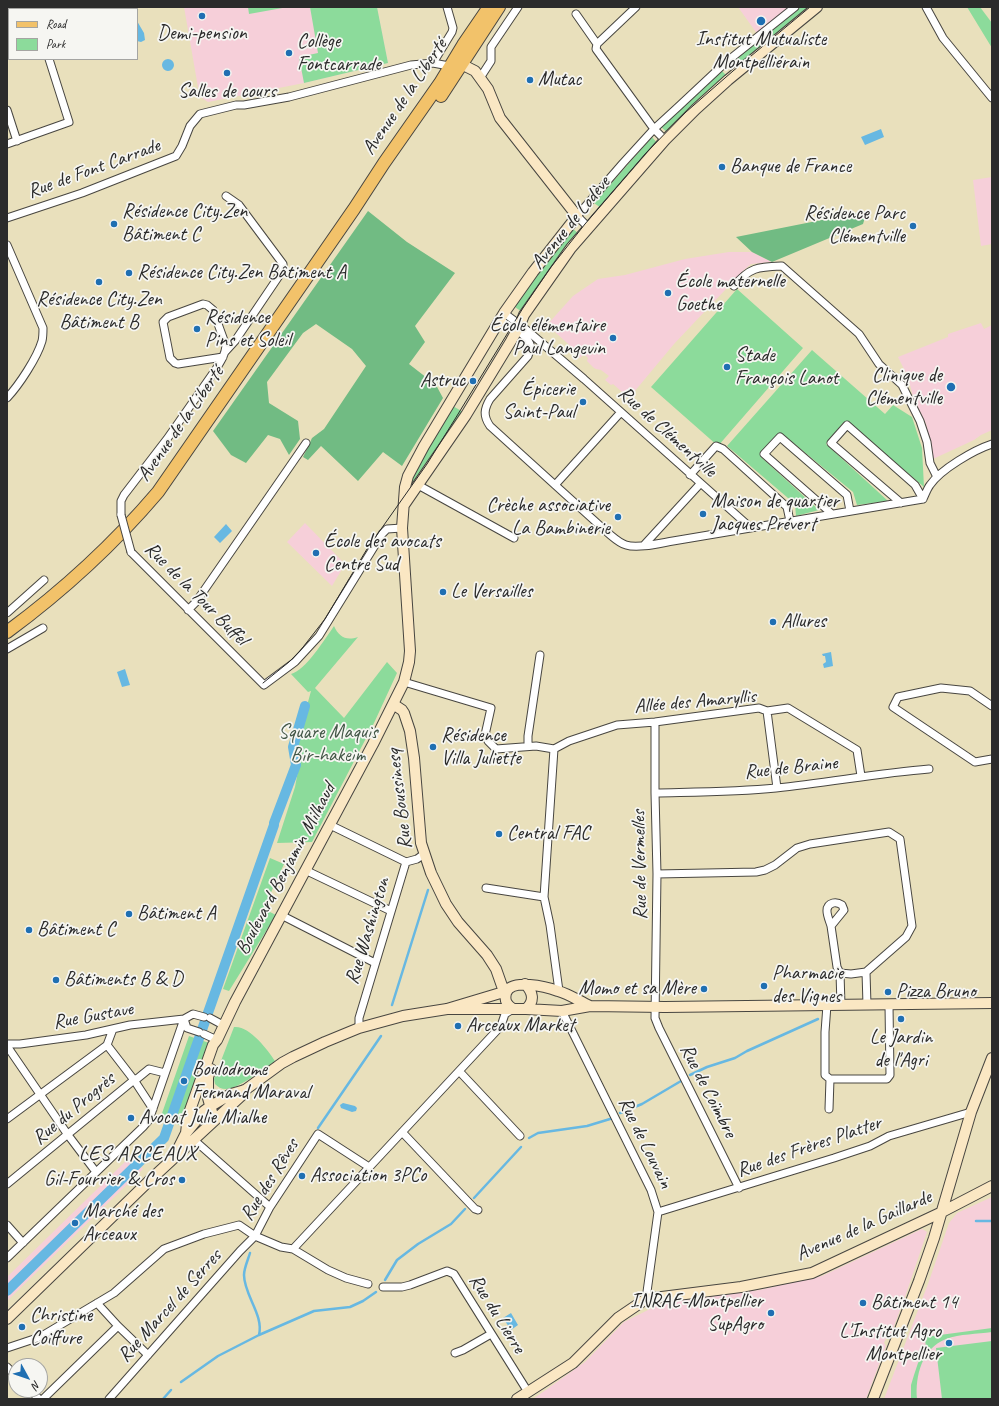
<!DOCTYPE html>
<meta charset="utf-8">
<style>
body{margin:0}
#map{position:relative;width:999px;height:1406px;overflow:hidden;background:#e9e0bc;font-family:Caveat,sans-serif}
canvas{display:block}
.frame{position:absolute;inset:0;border:8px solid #2b2b2b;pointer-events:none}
.legend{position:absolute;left:8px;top:8px;width:130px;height:52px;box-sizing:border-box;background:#f6f6f2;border:1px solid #a5a5a2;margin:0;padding:5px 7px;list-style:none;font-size:12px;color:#2b2b2b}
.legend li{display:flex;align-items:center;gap:8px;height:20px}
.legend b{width:20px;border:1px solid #a5a5a2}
.north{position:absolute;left:8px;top:1358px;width:40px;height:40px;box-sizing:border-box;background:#f6f6f2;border:1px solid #a5a5a2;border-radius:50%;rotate:130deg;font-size:11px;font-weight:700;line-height:16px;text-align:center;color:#2b2b2b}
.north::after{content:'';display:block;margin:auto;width:14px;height:18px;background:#1f6fb2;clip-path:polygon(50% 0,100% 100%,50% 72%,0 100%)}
</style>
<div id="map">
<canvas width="999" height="1406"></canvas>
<div class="frame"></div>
<ul class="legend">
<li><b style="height:5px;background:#f2c26a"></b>Road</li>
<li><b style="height:11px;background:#8cdb9b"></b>Park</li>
</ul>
<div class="north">N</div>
</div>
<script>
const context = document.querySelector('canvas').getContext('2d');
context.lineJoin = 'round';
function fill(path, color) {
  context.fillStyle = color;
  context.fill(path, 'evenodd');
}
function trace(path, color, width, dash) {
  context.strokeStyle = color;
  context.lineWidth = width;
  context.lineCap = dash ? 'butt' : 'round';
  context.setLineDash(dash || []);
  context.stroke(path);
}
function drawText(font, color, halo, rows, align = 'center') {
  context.font = font + ' Caveat,sans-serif';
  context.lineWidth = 3.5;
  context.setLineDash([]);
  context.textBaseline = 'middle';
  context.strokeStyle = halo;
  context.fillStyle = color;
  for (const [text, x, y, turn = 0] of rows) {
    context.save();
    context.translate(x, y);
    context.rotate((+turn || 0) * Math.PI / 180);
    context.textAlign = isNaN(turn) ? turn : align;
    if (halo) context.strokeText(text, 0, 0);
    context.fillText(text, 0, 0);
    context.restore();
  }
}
const built = new Path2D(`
 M 184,7 L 377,7 L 388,63 L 304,83 L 208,102 L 202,98 L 199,93 Z
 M 738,7 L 791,7 L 758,35 Z
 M 992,177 L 992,244 L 981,246 L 973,180 Z
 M 729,252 L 752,252 L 772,262 L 751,264 L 743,271 L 674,344 L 629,398 L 613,384 L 611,385 L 605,380 L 609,376 L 601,370 L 596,369 L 594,368 L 587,361 L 588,358 L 584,354 L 580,358 L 574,352 L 575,350 L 547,325 L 573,296 L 598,279 L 625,275 L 685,259 Z
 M 981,323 L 984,329 L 992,325 L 992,430 L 981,435 L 974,440 L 933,459 L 926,424 L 913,397 L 908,377 L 898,357 L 948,337 L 948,334 Z
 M 305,523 L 345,564 L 332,586 L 287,542 Z
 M 131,1156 L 143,1169 L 7,1301 L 7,1277 Z
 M 992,1197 L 992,1399 L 884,1399 L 928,1284 L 949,1223 L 957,1213 Z
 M 922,1229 L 927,1232 L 905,1297 L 891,1334 L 888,1333 L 884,1343 L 886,1346 L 866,1399 L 533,1399 L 585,1362 L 624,1322 L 662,1303 L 759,1290 L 822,1276 Z`);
const green = new Path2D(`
 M 248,7 L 288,7 L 249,14 Z
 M 310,7 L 377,7 L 388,63 L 304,83 L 299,57 L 318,53 Z
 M 799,7 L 814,7 L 739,68 L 733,61 Z
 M 967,7 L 980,7 L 992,23 L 992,48 Z
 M 722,71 L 728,77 L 668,133 L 661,127 Z
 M 652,137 L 658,144 L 601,208 L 594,203 Z
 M 572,228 L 579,234 L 522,312 L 515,307 L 560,242 Z
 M 737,289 L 803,348 L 718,446 L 651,387 Z
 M 812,350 L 885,414 L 893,405 L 912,417 L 922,448 L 924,487 L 849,423 L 843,423 L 826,444 L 888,501 L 857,505 L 853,492 L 781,433 L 761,457 L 819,510 L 796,516 L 795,504 L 727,446 Z
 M 451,405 L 465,413 L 406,496 L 408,485 Z
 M 334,626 C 339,637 346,641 358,637 L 315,688 L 344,718 L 387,662 L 397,673 L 374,723 L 312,842 L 277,843 L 295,787 L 300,760 L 296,746 L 311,691 L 308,692 L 291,674 C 305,671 325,639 334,626 Z
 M 270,858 L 284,864 L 268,899 L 266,910 L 276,915 L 229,991 L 223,989 Z
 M 234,1027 C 249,1025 268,1050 275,1061 C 264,1069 238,1089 226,1089 C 221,1089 218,1087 215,1084 L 214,1079 Z
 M 189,1036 L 209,1043 L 180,1125 L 160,1119 Z
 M 992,1328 L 992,1332 C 977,1334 960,1334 946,1339 C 922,1348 915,1376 917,1399 L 911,1399 L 911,1385 L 914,1375 L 918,1363 L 926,1350 L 925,1337 Z
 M 992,1341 L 992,1399 L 942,1399 L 936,1348 Z`);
const forest = new Path2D(`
 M 368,211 L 407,242 L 455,273 L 415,326 L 425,342 L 409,364 L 436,385 L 443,398 L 402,466 L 383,452 L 358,481 L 321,446 L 308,460 L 303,457 L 312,438 L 324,429 L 366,366 L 352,349 L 316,324 L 303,333 L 267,382 L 269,403 L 298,421 L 300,439 L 289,455 L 280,439 L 268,435 L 246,463 L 231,455 L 213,431 Z
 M 867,211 L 863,224 L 772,262 L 752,252 L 736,237 Z`);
const water = new Path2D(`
 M 137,21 L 144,33 L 145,40 L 141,42 L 137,41 Z
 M162 65a6 6 0 1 1 12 0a6 6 0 1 1-12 0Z
 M 881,129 L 884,137 L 865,145 L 861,137 Z
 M 226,524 L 232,531 L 220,543 L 214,537 Z
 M 831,652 L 833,666 L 824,668 L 823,664 L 826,662 L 825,656 L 823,656 L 822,654 Z
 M 125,669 L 130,685 L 122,687 L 117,672 Z
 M 343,1103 L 355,1106 L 357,1108 L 356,1111 L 352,1112 L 341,1108 L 340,1105 Z
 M 511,1313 L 518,1325 L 511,1330 L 503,1318 Z`);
const stream = new Path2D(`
 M 392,1005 L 428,890
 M 690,1075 L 707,1067 L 735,1058 L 747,1051 L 818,1019
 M 620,1113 L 642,1104 L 681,1081
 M 318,1128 L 381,1036
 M 529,1138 L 538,1133 L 587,1126 L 610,1119
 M 474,1198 L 521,1147
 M 976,1221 L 992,1221
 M 250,1253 C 248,1260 244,1268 244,1275 C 244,1295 264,1315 259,1335
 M 385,1280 L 397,1260 L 418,1244 L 451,1224 L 465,1209
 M 181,1382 L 218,1356 L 259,1335 L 314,1311 L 350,1307 L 363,1301 L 376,1292
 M 163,1399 L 171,1390`);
const canal = new Path2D(`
 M 7,1291 L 164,1138 L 274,825 L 274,823 L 296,765 L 293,747 L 305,706`);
const street = new Path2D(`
 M 33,7 L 34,9
 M 636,7 L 597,44 L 596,49 L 654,129 L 665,140
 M 926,7 L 943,38 L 992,98
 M 576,14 L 597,44
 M 433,63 L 452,32 L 453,28 L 447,7
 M 480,78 L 491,61 L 491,47 L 518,7
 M 7,110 L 17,141
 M 7,144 L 69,122 L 49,59
 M 7,218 L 82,193 L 176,156 L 182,146 L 190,126 L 200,114 L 236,105 L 244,105 L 289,97 L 411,65 L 433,63 L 449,66
 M 588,227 L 577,216 L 623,163 L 654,129 L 679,106 L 725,63 L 795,7
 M 7,245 L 43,328 C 43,333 43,337 42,341 C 37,358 19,385 7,398
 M 734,286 C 750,267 758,267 782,266 L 859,334 L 879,364 L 902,385 L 920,421 L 927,442 L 930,463 L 937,477
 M 504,313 L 523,327 L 584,379 L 751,528
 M 500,320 C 511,328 527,333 531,347 L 528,356 L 490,399 C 484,409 483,416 490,426 L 608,533 C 613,537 619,543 626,545 C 638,549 661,543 673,541 L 923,499
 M 225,352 L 235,341 L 283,270 L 283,264 L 239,205 L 226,196
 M 690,475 L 716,446 L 723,449 L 787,507 L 790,521
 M 418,485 L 514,538
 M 555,485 L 621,412
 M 923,499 C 925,495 927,489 930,485 C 941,469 974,450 992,444
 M 901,503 L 831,443 L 847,425 L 915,485 L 923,499
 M 832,514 L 764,454 L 780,437 L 847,495 L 850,511
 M 121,515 L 121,501 L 124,495 L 167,439 L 216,369 C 221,361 225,355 226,346 L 213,310 L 207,305 L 203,304 L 168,317 L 163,322 L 170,358 L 175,363 L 178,364 L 223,357
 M 644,545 L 700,484
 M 131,552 L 264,685 L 295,662 L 319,636 L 382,534 L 387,529 L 402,528
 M 188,610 L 196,602 L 306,443
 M 7,613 L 44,580
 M 7,649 L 43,628
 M 404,682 L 491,708 L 485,735 L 488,741 L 496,749 L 536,746 L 554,749
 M 992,706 L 970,691 L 941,688 L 898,697 L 893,707 L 975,762 L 992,759
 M 767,711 L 788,708 L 857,750 L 861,776
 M 655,722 L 655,793 L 657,874 L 655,1018 L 659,1028 L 739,1188
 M 528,746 L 528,736 L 540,655
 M 554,749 L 569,741 L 617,725 L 655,722 L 759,708 L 767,711 L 777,788
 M 554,749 L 544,897 L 550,925 L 559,991
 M 655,793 C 695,792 736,792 776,788 C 827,783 878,773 929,769
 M 330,825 L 406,862
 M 406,862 L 417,859 L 424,854
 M 305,870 L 391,911
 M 657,874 L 756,872 L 765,870 L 775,865 L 797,848 L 810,844 L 889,832 L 900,839 L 912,926 L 906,937 L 866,972 L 867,1005
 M 486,888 L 544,897
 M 281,915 L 375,963
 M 831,926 C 829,919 822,906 833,903 C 837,902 839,903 842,905 L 844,910 L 831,926 L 837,967 L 840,973 L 841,1005
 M 840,973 L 851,974 L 866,972
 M 827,1005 L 825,1032 L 825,1075 L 830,1079 L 829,1109
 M 562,1011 L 651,1190 L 658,1212 L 646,1299
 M 210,1018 L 223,1025
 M 184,1019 L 187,1028 L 199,1032
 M 359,1028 L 359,1018 L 406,862
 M 204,1034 L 217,1040
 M 7,1044 L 20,1044 L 86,1035 L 130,1025 L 184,1019 L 193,1014 L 204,1017
 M 107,1045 L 134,1080 L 153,1109
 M 7,1046 L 68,1135 L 96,1172
 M 459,1071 L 520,1136
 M 830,1079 L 887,1079 L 890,1075 L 889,1005
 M 7,1119 L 107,1045 L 113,1029
 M 402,1132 L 475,1209 L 478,1210
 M 193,1139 L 270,1207
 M 7,1184 L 134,1080 L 138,1078 L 149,1069 L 165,1073
 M 658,1212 L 834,1158 L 870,1146 L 889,1136 L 971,1112
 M 7,1225 L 23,1243
 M 293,1249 L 501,1026 L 505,1014 L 513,1009
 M 7,1258 L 143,1127 L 149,1120 L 184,1019
 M 383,1287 L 402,1287 L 410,1285 L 447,1271 L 454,1274 L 528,1392
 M 97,1303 L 118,1326 L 148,1355
 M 7,1348 L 40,1337 L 114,1293 L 164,1249 L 204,1234 L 239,1225 L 255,1236 L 281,1247 L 293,1249 L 328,1270 L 346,1278 L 368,1284
 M 455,1353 L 463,1350 L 491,1334
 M 7,1367 L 16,1376
 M 30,1390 L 39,1399
 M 43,1399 L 118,1326
 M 109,1399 L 240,1251 L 255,1236 L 270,1207 L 318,1134 L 369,1167`);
const secondary = new Path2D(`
 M 404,505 L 466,415 L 511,341 L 520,325 L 524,315 L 571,248 L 665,140 L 696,109 L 728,80 L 817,7
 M 393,704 L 402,710 L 404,713 L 410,731 L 414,758 L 421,843 L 431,873 L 446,904 L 458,922 L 487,955 L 496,969 L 502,986 L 507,991
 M 525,984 C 533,992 535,1001 526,1009
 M 447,1009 L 526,1009 L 562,1011 L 590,1006 L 665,1007 L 992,1003
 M 513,1009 C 507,1005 504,1001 506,993 C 511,978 547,987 558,991 C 569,994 579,1001 590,1006
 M 211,1069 L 208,1077 L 208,1098 L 212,1112
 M 186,1133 L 188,1116 L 213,1045 L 217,1040 L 235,1002 L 373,744 L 404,682 L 409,662 L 410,651 L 402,528 L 405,487 L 408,476 L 424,446 L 504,313 L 533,272 L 577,216 L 500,118 L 488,89 L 475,71 L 461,64 L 454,66
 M 174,1157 L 186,1133 L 204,1111 L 211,1106 L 231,1094 L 245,1090 L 282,1063 L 293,1057 L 325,1042 L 359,1028 L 403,1016 L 447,1009 L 507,991
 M 7,1319 L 149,1181 L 242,1095 L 244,1090
 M 517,1399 L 573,1363 L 618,1318 L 646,1299 L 741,1287 L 812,1273 L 940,1213 L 992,1186
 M 873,1399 L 919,1281 L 934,1238 L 971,1112 L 992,1058`);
const primary = new Path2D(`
 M 441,96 L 499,7
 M 7,632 C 64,590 113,545 158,492 L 354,209 L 384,163 L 440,83 L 463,45 L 489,7`);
const tram = new Path2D(`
 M 263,683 L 289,662 L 300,651 L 325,619 L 367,549 L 427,464 L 455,419 L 523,308 L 551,267 L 585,224 L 646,153 L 686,112 L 733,71 L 810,7`);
const streetBridge = new Path2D(`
 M 121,515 L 131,552`);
const markers = [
 [202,16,4,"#1f6fb2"],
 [761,21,5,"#1f6fb2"],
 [289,53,4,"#1f6fb2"],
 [227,73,4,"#1f6fb2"],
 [530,80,4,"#1f6fb2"],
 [722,167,4,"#1f6fb2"],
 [114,224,4,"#1f6fb2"],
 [913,226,4,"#1f6fb2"],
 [129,273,4,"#1f6fb2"],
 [99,282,4,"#1f6fb2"],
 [668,293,4,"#1f6fb2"],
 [197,329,4,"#1f6fb2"],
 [613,338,4,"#1f6fb2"],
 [727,367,4,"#1f6fb2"],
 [473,381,4,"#1f6fb2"],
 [951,387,5,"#1f6fb2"],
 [583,402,4,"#1f6fb2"],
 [703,514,4,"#1f6fb2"],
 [618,517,4,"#1f6fb2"],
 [316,553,4,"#1f6fb2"],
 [443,592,4,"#1f6fb2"],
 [773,622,4,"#1f6fb2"],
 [433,747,4,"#1f6fb2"],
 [499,834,4,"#1f6fb2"],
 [129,914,4,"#1f6fb2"],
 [29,930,4,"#1f6fb2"],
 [56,980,4,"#1f6fb2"],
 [764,986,4,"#1f6fb2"],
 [704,989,4,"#1f6fb2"],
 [888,992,4,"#1f6fb2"],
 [901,1019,4,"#1f6fb2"],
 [458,1026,4,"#1f6fb2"],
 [184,1081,4,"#1f6fb2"],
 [131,1118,4,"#1f6fb2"],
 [302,1176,4,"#1f6fb2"],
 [182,1180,4,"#1f6fb2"],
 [75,1223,4,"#1f6fb2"],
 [863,1303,4,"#1f6fb2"],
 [771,1313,4,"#1f6fb2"],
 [22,1327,4,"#1f6fb2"],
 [949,1343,4,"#1f6fb2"]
];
const poiNames = [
 ["Demi-pension",202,34,"center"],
 ["Institut Mutualiste",761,40,"center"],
 ["Montpelliérain",761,63,"center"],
 ["Collège",297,42],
 ["Fontcarrade",297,65],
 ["Mutac",538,80],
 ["Salles de cours",227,92,"center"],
 ["Banque de France",730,167],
 ["Résidence City.Zen",122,212],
 ["Bâtiment C",122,235],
 ["Résidence Parc",905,214,"right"],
 ["Clémentville",905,237,"right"],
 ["Résidence City.Zen Bâtiment A",137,273],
 ["École maternelle",676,282],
 ["Goethe",676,305],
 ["Résidence City.Zen",99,300,"center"],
 ["Bâtiment B",99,323,"center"],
 ["Résidence",205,318],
 ["Pins et Soleil",205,341],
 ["École élémentaire",605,326,"right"],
 ["Paul Langevin",605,349,"right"],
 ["Stade",735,356],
 ["François Lanot",735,379],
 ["Clinique de",942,376,"right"],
 ["Clémentville",942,399,"right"],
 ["Astruc",465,381,"right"],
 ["Épicerie",575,390,"right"],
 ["Saint-Paul",575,413,"right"],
 ["Maison de quartier",711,502],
 ["Jacques Prévert",711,525],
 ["Crèche associative",610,506,"right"],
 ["La Bambinerie",610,529,"right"],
 ["École des avocats",324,542],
 ["Centre Sud",324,565],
 ["Le Versailles",451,592],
 ["Allures",781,622],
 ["Résidence",441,736],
 ["Villa Juliette",441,759],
 ["Central FAC",507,834],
 ["Bâtiment A",137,914],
 ["Bâtiment C",37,930],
 ["Pharmacie",772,974],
 ["des Vignes",772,997],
 ["Bâtiments B & D",64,980],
 ["Momo et sa Mère",696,989,"right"],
 ["Pizza Bruno",896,992],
 ["Arceaux Market",466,1026],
 ["Le Jardin",901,1038,"center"],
 ["de l'Agri",901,1061,"center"],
 ["Boulodrome",192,1070],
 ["Fernand Maraval",192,1093],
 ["Avocat Julie Mialhe",139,1118],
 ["Association 3PCo",310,1176],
 ["Gil-Fourrier & Cros",174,1180,"right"],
 ["Marché des",83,1212],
 ["Arceaux",83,1235],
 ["INRAE-Montpellier",763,1302,"right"],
 ["SupAgro",763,1325,"right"],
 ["Bâtiment 14",871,1303],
 ["Christine",30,1316],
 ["Coiffure",30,1339],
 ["L'Institut Agro",941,1332,"right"],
 ["Montpellier",941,1355,"right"]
];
const streetNames = [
 ["Avenue de la Liberté",405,97,-56],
 ["Rue de Font Carrade",94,169,-20],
 ["Avenue de Lodève",571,223,-51],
 ["Avenue de la Liberté",181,424,-55],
 ["Rue de Clémentville",667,432,42],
 ["Rue de la Tour Buffel",196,594,45],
 ["Allée des Amaryllis",695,702,-5],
 ["Rue de Braine",791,768,-6],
 ["Rue Boussinesq",400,799,-97],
 ["Rue de Vermelles",640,865,-91],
 ["Boulevard Benjamin Milhaud",286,869,-62],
 ["Rue Washington",368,931,-73],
 ["Rue Gustave",93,1016,-10],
 ["Rue de Coïmbre",708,1091,63],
 ["Rue du Progrès",74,1109,-40],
 ["Rue de Louvain",645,1143,64],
 ["Rue des Frères Platter",809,1147,-19],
 ["Rue des Rêves",270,1180,-58],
 ["Avenue de la Gaillarde",864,1226,-24],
 ["Rue Marcel de Serres",170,1306,-48],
 ["Rue du Lierre",497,1314,58]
];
const parkNames = [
 ["Square Maquis",328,733],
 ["Bir-hakeim",328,756]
];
const neighbourhoodNames = [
 ["LES ARCEAUX",138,1154]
];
fill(built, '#f6cfd9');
fill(green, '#8cdb9b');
fill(forest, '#71bb83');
fill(water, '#67b8e2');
trace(stream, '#67b8e2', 2.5);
trace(canal, '#67b8e2', 10);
trace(street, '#484641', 9);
trace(secondary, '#484641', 12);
trace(primary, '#484641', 14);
trace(street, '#fff', 7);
trace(secondary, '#fae7c3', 10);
trace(primary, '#f2c26a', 12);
trace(tram, '#2b2b2b', 1);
trace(streetBridge, '#484641', 9, []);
trace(streetBridge, '#fff', 7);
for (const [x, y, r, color] of markers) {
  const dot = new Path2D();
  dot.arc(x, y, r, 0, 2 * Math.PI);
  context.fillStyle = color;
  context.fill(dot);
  trace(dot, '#f6f6f2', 1.5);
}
drawText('20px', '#2b2b2b', '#f6f6f2', poiNames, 'left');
drawText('20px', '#2b2b2b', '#f6f6f2', streetNames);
drawText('20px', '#435747', '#f6f6f2', parkNames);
context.letterSpacing = '1px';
drawText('21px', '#2b2b2b', '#f6f6f2', neighbourhoodNames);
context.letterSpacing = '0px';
</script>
